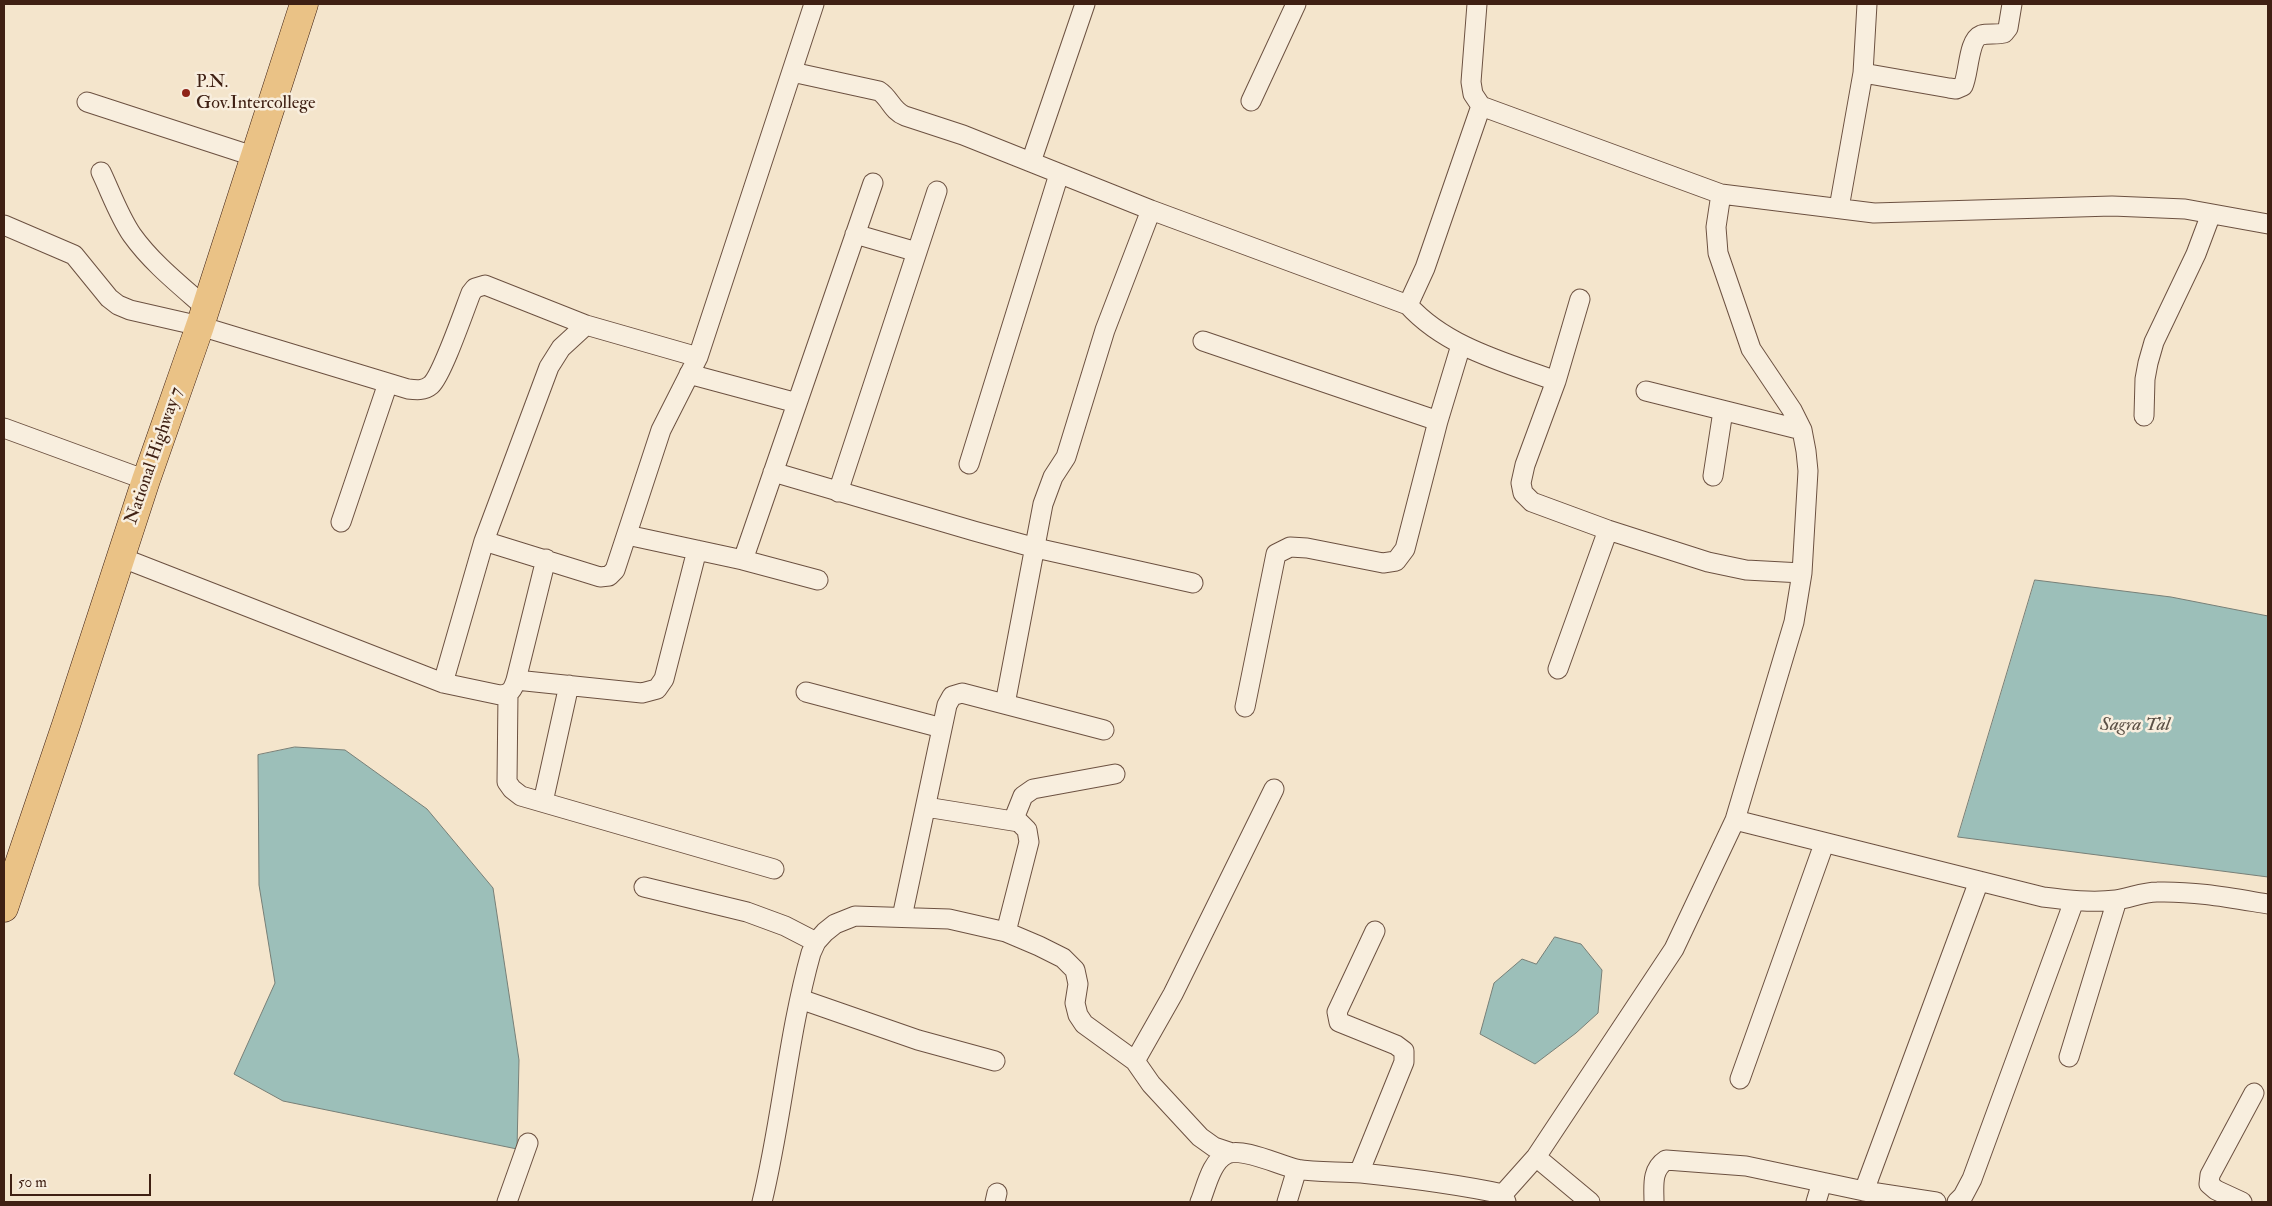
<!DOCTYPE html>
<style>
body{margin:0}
#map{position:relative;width:2272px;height:1206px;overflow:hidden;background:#f4e5cc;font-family:"IM FELL Double Pica",serif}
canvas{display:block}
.frame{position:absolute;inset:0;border:5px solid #3f2013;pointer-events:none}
.scale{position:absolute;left:10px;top:1174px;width:141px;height:22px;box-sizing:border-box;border:2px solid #3f2013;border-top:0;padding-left:6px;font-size:15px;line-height:18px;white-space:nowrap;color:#3f2013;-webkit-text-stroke:4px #f8eede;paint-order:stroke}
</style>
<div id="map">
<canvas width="2272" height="1206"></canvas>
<div class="frame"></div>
<div class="scale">50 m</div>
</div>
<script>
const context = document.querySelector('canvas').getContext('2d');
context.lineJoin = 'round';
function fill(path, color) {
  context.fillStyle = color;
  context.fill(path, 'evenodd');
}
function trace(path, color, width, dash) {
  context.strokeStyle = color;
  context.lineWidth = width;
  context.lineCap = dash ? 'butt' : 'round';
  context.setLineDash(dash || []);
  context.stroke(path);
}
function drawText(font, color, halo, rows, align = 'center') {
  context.font = font + ' "IM FELL Double Pica",serif';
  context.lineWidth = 5;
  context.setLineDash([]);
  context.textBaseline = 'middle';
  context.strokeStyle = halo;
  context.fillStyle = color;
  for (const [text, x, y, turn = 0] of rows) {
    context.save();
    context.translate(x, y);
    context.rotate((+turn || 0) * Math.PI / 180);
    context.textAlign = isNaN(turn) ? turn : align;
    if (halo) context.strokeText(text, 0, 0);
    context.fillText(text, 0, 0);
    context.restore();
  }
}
const water = new Path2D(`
 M 2035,580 L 2171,597 L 2268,616 L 2268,877 L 1958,837 Z
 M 295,747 L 345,750 L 427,809 L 493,888 L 519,1060 L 517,1149 L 283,1101 L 234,1074 L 275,983 L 259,885 L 258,755 Z
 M 1555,937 L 1581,944 L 1602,970 L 1598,1013 L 1576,1033 L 1535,1064 L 1480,1034 L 1494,983 L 1522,959 L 1536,964 Z`);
const minor = new Path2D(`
 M 1477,4 L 1471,82 L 1473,94 L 1481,106 L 1721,194 L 1874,213 L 2112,206 L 2185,209 L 2268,224
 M 792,72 L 879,91 C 890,98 892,111 905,116 L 963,135 L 1151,210 L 1408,305 L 1425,268 L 1481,106
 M 1863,73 L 1949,88 L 1956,89 L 1963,86 C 1969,74 1968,40 1981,35 C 1988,33 1997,35 2004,33 L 2008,28 L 2012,4
 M 1251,101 L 1296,4
 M 87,102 L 256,157
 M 1031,162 L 1085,4
 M 101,172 C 111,193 119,216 132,235 C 152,263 180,285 206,308
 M 1839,208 L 1863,73 L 1867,4
 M 4,225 L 74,255 L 109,298 L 118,305 L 130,310 L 200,326 L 408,389 C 416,390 424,391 431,385 C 442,375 464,311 471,293 L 475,288 L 485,285 L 586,325 L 698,357
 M 855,234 L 917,252
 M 1580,299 L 1556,381 L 1525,465 L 1521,483 L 1523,493 L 1532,502 L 1608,530 L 1708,562 L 1746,570 L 1802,573
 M 1408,305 C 1446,347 1504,362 1556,381
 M 1203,341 L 1438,421
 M 689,374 L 797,403
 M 1646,391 L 1802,430
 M 2144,416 L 2145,379 L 2148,363 L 2154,342 L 2196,254 L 2211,214
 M 4,428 L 146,480
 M 969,464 L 1059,174
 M 773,472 L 974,531 L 1036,548 L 1193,583
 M 1713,476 L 1723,411
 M 838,492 L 937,191
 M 341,522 L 388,383
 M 627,535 L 743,560 L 818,580
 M 484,541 L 600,577 L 609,576 L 615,570 L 661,430 L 698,357 L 814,4
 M 120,557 L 443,683 L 500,695 C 511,694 513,689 516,680 L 546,559
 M 743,560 L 873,183
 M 1558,669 L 1608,530
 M 516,680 L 642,693 L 657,689 L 664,679 L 697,550
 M 443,683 L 484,541 L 549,367 L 561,348 L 586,325
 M 806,692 L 942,728
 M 508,694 L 507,782 L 512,789 L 521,796 L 774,869
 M 1005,704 L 1043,504 L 1053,477 L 1066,457 L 1105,330 L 1151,210
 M 1245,707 L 1276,554 L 1290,547 L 1307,548 L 1383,563 L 1396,561 L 1405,549 L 1438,421 L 1461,345
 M 543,802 L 569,685
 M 926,807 L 1019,822 L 1027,830 L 1029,842 L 1006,932
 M 1735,820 L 2043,897 C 2067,900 2092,903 2116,900 C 2130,898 2143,892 2157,892 C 2195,891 2231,898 2268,904
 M 1013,821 L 1023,796 L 1033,789 L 1115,774
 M 644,887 L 747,912 L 785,926 L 816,942
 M 902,917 L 947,705 L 952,696 L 962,693 L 1104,730
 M 800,999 L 918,1040 L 995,1061
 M 2069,1057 L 2117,900
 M 1135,1061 L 1173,994 L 1274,789
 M 1740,1079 L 1824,844
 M 1536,1157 L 1590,1202
 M 1359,1173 L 1404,1062 L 1404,1051 L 1396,1045 L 1339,1022 L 1337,1012 L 1375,931
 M 1864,1191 L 1979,881
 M 507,1202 L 528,1143
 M 762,1202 C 782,1120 788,1035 811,953 L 816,942 L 825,932 L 835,924 L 855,916 L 949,919 L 1006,932 L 1039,946 L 1063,958 L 1075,970 L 1078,984 L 1075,1003 L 1078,1015 L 1084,1024 L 1135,1061 L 1151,1084 L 1200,1137 L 1214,1147 L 1229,1152
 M 995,1202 L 997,1193
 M 1200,1202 C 1206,1188 1211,1161 1227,1154 C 1242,1147 1279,1165 1296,1169 C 1317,1173 1340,1171 1361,1173 C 1408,1178 1456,1184 1503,1194
 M 1287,1202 L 1297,1169
 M 1506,1202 L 1503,1194 L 1536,1157 L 1674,949 L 1735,820 L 1794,622 L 1802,573 L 1808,471 L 1806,451 L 1802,430 L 1792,410 L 1751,349 L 1718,253 L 1716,227 L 1721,194
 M 1654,1202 C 1654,1186 1651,1170 1666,1160 L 1746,1166 L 1864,1191 L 1936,1202
 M 1816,1202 L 1822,1182
 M 1957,1202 L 1963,1196 L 1972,1179 L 2074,901
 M 2242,1202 L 2216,1190 L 2209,1184 L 2210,1175 L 2254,1093`);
const primary = new Path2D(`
 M 4,908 L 66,725 L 146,480 L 200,326 L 304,4`);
const markers = [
 [186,93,5,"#8f2418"]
];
const poiNames = [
 ["P.N.",196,83],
 ["Gov.Intercollege",196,104]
];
const streetNames = [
 ["National Highway 7",155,456,-71]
];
const waterNames = [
 ["Sagra Tal",2135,726]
];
fill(water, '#9cbfb9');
trace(water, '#777f77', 1);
trace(minor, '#6c5141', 21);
trace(primary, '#3f2013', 29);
trace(minor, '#f8eede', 19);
trace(primary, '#eac286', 28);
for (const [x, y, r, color] of markers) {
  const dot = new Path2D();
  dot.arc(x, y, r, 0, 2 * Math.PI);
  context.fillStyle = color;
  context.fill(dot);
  trace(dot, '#f8eede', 2);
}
drawText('18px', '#3f2013', '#f8eede', poiNames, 'left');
drawText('18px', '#3f2013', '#f8eede', streetNames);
drawText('italic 19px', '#5b5045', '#f8eede', waterNames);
</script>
